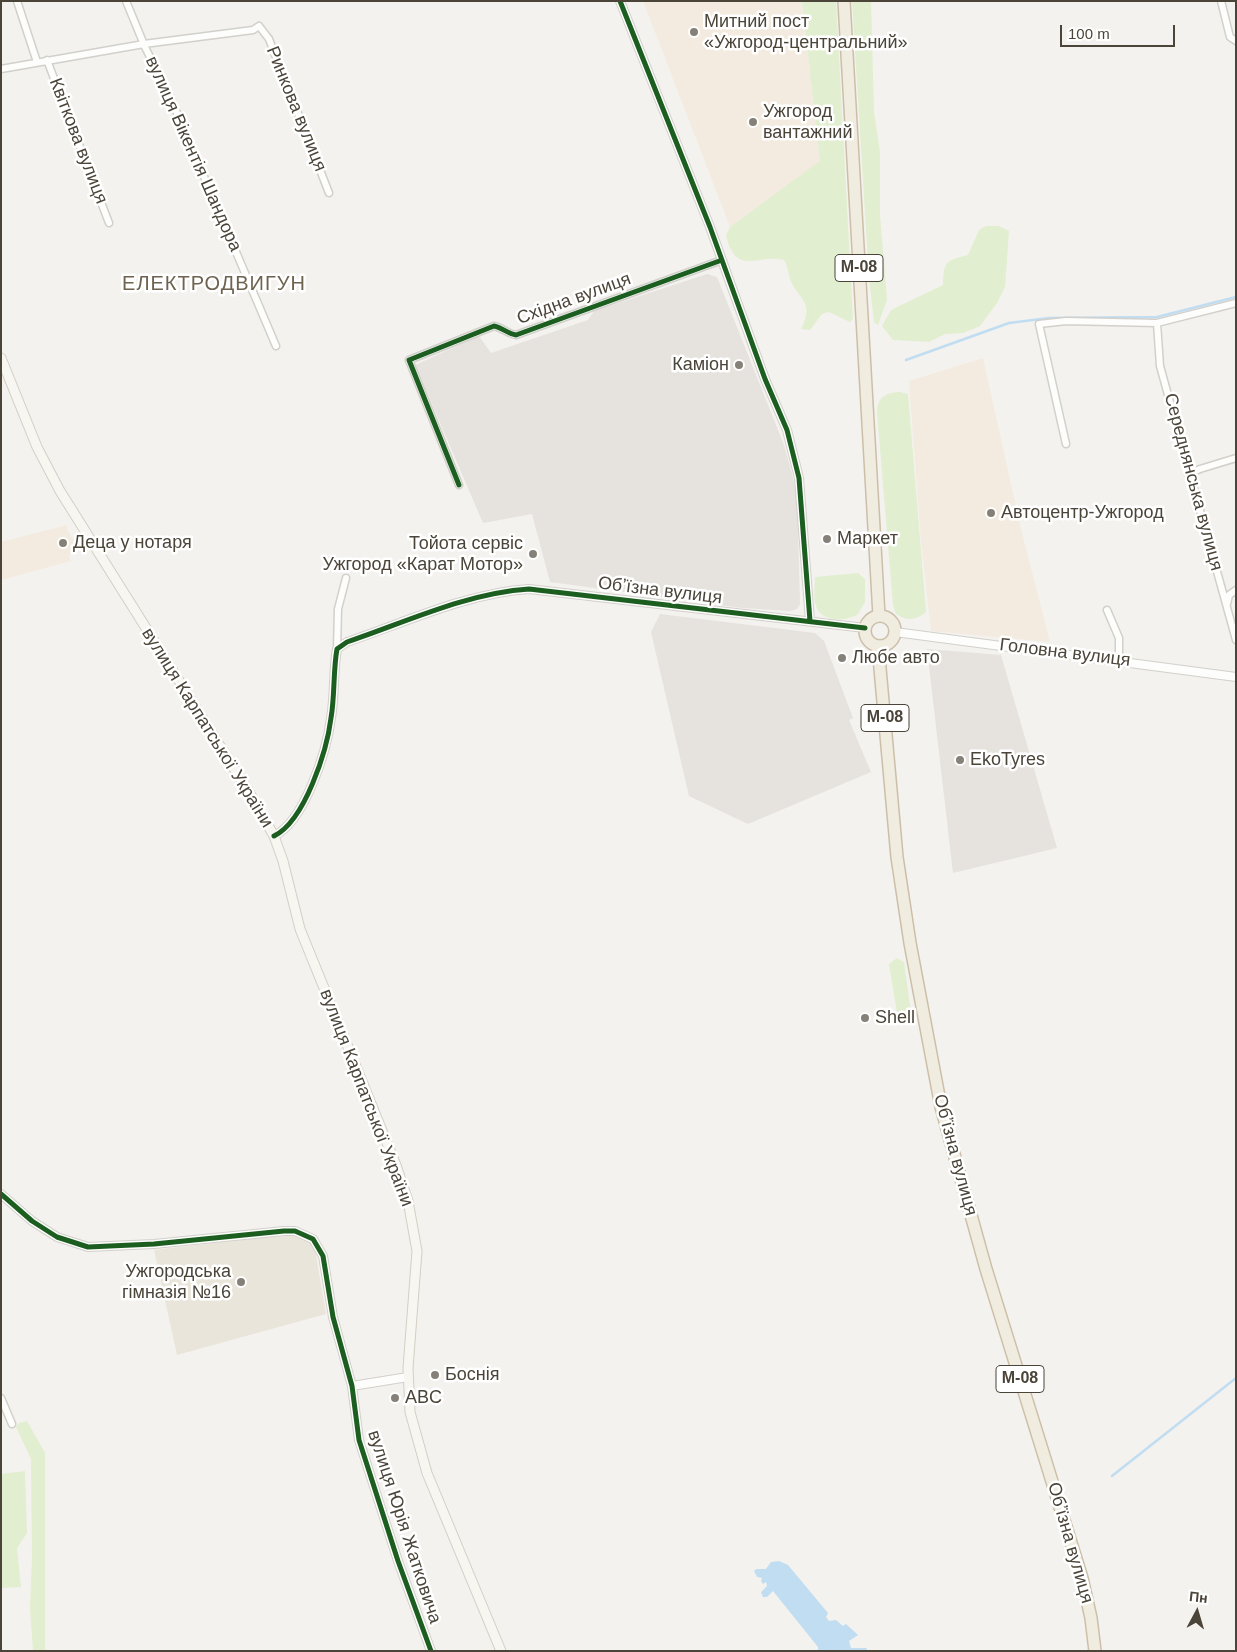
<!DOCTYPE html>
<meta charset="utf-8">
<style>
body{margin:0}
#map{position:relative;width:1237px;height:1652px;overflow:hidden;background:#f4f2ee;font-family:Arial,sans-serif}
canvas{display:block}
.frame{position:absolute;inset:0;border:2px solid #4b4439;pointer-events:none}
.north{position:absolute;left:1172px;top:1587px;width:50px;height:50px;-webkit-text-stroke:4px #fff;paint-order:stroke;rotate:6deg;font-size:14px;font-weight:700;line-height:20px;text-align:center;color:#4b4439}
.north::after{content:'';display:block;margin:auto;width:18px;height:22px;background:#4b4439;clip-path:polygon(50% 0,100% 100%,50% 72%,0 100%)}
.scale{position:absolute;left:1060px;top:25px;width:115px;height:22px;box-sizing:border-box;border:2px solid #4b4439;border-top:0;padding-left:6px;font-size:15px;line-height:18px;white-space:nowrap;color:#4b4439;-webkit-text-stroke:4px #fff;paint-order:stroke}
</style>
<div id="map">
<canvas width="1237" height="1652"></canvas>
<div class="frame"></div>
<div class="north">Пн</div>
<div class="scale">100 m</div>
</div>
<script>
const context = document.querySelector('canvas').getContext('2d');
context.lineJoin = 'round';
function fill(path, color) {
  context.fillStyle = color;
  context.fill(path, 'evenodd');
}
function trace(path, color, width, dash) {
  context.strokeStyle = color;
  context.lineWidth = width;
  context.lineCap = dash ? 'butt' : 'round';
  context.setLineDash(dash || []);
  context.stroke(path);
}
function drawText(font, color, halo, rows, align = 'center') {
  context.font = font + ' Arial,sans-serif';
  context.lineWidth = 5;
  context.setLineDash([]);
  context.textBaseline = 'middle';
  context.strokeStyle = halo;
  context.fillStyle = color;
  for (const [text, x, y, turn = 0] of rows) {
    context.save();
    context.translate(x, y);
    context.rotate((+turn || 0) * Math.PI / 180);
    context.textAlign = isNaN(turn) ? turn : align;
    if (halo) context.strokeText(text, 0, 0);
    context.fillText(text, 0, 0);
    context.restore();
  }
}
const commercial = new Path2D(`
 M 643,1 L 802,1 L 820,162 L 730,227 Z
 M 983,358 L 1021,529 L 1050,642 L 931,631 L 921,541 L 909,381 Z
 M 67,525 L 67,530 L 79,548 L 69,555 L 71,561 L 1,580 L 1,542 Z`);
const industrial = new Path2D(`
 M 707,274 L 717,277 L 784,445 L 791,470 L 797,495 L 800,604 L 797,609 L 790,611 L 742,608 L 550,582 L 532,514 L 483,523 L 415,365 L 479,336 L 491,353 L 588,320 L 594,311 Z
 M 660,614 L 815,633 L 824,641 L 853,718 L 849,720 L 871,772 L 748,824 L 689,796 L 651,632 Z
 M 927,649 L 1001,655 L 1057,848 L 953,873 Z`);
const education = new Path2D(`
 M 300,1235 L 314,1243 L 326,1314 L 177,1355 L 154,1250 L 258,1238 Z`);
const green = new Path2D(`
 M 802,1 L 836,1 L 853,319 L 850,322 L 829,312 L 822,314 L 810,330 L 801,329 C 815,301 799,301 790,279 C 788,272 788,266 784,260 C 757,253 736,278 726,235 L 730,227 L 820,161 Z
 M 852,1 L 871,1 L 874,112 L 880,152 L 880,215 L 887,300 L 878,325 L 874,322 L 869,278 Z
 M 986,226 L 999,226 L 1009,231 L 1005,287 L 997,303 L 980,326 L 963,333 L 945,334 L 929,342 L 893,340 L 882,326 L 891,310 L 943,285 C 944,261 945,261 968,255 L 979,230 Z
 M 900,392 L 908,394 L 926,612 C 916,620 908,622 896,614 L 893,605 L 877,412 C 878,396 886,393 900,392 Z
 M 858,573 L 865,579 L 865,602 L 858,614 C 847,622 820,622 816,606 C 813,597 815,586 815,577 Z
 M 897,958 L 904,962 L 911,1013 L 907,1016 L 901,1016 L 897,1013 L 889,964 Z
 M 27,1421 L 45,1453 L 45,1651 L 33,1651 L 30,1608 L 32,1559 L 31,1459 L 16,1427 L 19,1423 Z
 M 25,1471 L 27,1533 L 17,1548 L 21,1587 L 1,1588 L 1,1474 Z`);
const water = new Path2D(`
 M 779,1561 L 788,1565 L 828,1613 L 826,1617 L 829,1621 L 836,1620 L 843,1626 L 846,1624 L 858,1635 L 849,1641 L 851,1648 L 867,1648 L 866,1651 L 818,1651 L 818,1647 L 773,1591 L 767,1597 L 763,1597 L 761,1592 L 767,1586 L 766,1582 L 763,1584 L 761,1581 L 762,1578 L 757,1577 L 754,1571 L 756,1569 L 766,1569 L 771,1562 Z`);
const stream = new Path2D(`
 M 906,360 L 1009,323 L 1049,318 L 1157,317 L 1236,297
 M 1112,1476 L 1236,1378`);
const minor = new Path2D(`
 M 17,1 L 37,62
 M 126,1 L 145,47 L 171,99 L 276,346
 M 1221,1 L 1230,37 L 1236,41
 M 47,60 L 109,223
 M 1,69 L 144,44 L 253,30 L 259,26 L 269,39 L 329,193
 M 1157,323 L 1160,366 L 1236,640
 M 1066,444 L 1039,324 L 1066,321 L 1157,323 L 1236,303
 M 1188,474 L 1200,469 L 1236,458
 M 459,485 L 409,360 L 494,326 C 503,328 508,334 516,335 L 722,260
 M 1227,604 L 1229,595 L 1236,590
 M 1107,610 L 1119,638 L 1119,660
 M 337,649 L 338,609 L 346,578
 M 1,1398 L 12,1424`);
const tertiary = new Path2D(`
 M 620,1 L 710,227 L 765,379 L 787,430 L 799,478 L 810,621
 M 895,632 L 1236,677
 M 274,836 C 305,821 327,750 331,718 C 335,695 333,671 337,649 L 347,642 C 406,622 467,593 529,589 L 865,628
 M 1,1194 L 32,1221 L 57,1237 L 88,1247 L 154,1244 L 284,1231 L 295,1231 L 313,1239 L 323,1256 L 333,1317 L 352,1386 L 359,1440 L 398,1561 L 431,1651
 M 352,1386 L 408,1377`);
const secondary = new Path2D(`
 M 1,358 L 37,447 L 60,491 L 252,797 L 274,836 L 283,861 L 300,929 L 396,1165 L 408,1201 L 417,1251 L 408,1368 L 410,1412 L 427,1473 L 501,1651`);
const trunk = new Path2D(`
 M 844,1 L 879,616
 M865 631a15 15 0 1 1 30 0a15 15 0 1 1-30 0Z
 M 878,646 L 897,857 L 910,943 L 941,1107 L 986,1269 L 1082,1578 L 1091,1618 L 1095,1651`);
const cycleway = new Path2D(`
 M 620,1 L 710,227 L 765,379 L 787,430 L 799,478 L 810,621
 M 459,485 L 409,360 L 494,326 C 503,328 508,334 516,335 L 722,260
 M 274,836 C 305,821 327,750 331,718 C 335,695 333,671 337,649 L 347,642 C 406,622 467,593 529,589 L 865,628
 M 1,1194 L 32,1221 L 57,1237 L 88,1247 L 154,1244 L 284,1231 L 295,1231 L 313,1239 L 323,1256 L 333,1317 L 352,1386 L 359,1440 L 398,1561 L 431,1651`);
const markers = [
 [694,32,5,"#868178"],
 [753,122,5,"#868178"],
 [739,365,5,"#868178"],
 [991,513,5,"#868178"],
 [827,539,5,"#868178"],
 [63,543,5,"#868178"],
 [533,554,5,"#868178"],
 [842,658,5,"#868178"],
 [960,760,5,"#868178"],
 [865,1018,5,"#868178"],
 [241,1282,5,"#868178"],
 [435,1375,5,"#868178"],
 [395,1398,5,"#868178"]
];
const shields = [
 [859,268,48],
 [885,718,48],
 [1020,1379,48]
];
const shieldNames = [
 ["М-08",859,268],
 ["М-08",885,718],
 ["М-08",1020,1379]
];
const poiNames = [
 ["Митний пост",704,22],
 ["«Ужгород-центральний»",704,43],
 ["Ужгород",763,112],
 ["вантажний",763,133],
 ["Каміон",729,365,"right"],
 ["Автоцентр-Ужгород",1001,513],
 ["Маркет",837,539],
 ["Деца у нотаря",73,543],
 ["Тойота сервіс",523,544,"right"],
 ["Ужгород «Карат Мотор»",523,565,"right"],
 ["Любе авто",852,658],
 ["EkoTyres",970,760],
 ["Shell",875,1018],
 ["Ужгородська",231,1272,"right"],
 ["гімназія №16",231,1293,"right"],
 ["Боснія",445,1375],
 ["ABC",405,1398]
];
const streetNames = [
 ["Ринкова вулиця",296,109,68],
 ["Квіткова вулиця",78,141,69],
 ["вулиця Вікентія Шандора",193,154,66],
 ["Східна вулиця",574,299,-20],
 ["Середнянська вулиця",1193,482,75],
 ["Обʼїзна вулиця",660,591,7],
 ["Головна вулиця",1065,653,7],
 ["вулиця Карпатської України",207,728,58],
 ["вулиця Карпатської України",366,1098,69],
 ["Обʼїзна вулиця",955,1155,75],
 ["вулиця Юрія Жатковича",404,1527,72],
 ["Обʼїзна вулиця",1070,1543,74]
];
const quarterNames = [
 ["ЕЛЕКТРОДВИГУН",214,284]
];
fill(commercial, '#f3ebdf');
fill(industrial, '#e6e2de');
fill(education, '#eae5da');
fill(green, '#e1eecf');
fill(water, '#c0ddf1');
trace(stream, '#c0ddf1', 2.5);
trace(minor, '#d2d0cb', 9);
trace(tertiary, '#d2d0cb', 10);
trace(secondary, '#d3cfc5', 11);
trace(trunk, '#ccbfa9', 14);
trace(minor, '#fdfdfc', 6);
trace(tertiary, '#fdfdfc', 8);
trace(secondary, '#f7f6f1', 9);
trace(trunk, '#f0ece0', 11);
trace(cycleway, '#1b5e20', 5);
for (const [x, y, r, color] of markers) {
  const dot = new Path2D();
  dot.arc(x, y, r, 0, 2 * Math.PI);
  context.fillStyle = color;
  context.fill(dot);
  trace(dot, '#fff', 2);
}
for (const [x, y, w] of shields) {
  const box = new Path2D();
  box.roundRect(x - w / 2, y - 13.5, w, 27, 4);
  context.fillStyle = '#fff';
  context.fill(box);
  trace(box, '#4b4439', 1);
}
drawText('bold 16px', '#4b4439', null, shieldNames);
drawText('18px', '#4b4439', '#fff', poiNames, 'left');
drawText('18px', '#4b4439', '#fff', streetNames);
context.letterSpacing = '1px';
drawText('20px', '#6e6250', '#fff', quarterNames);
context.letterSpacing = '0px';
</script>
